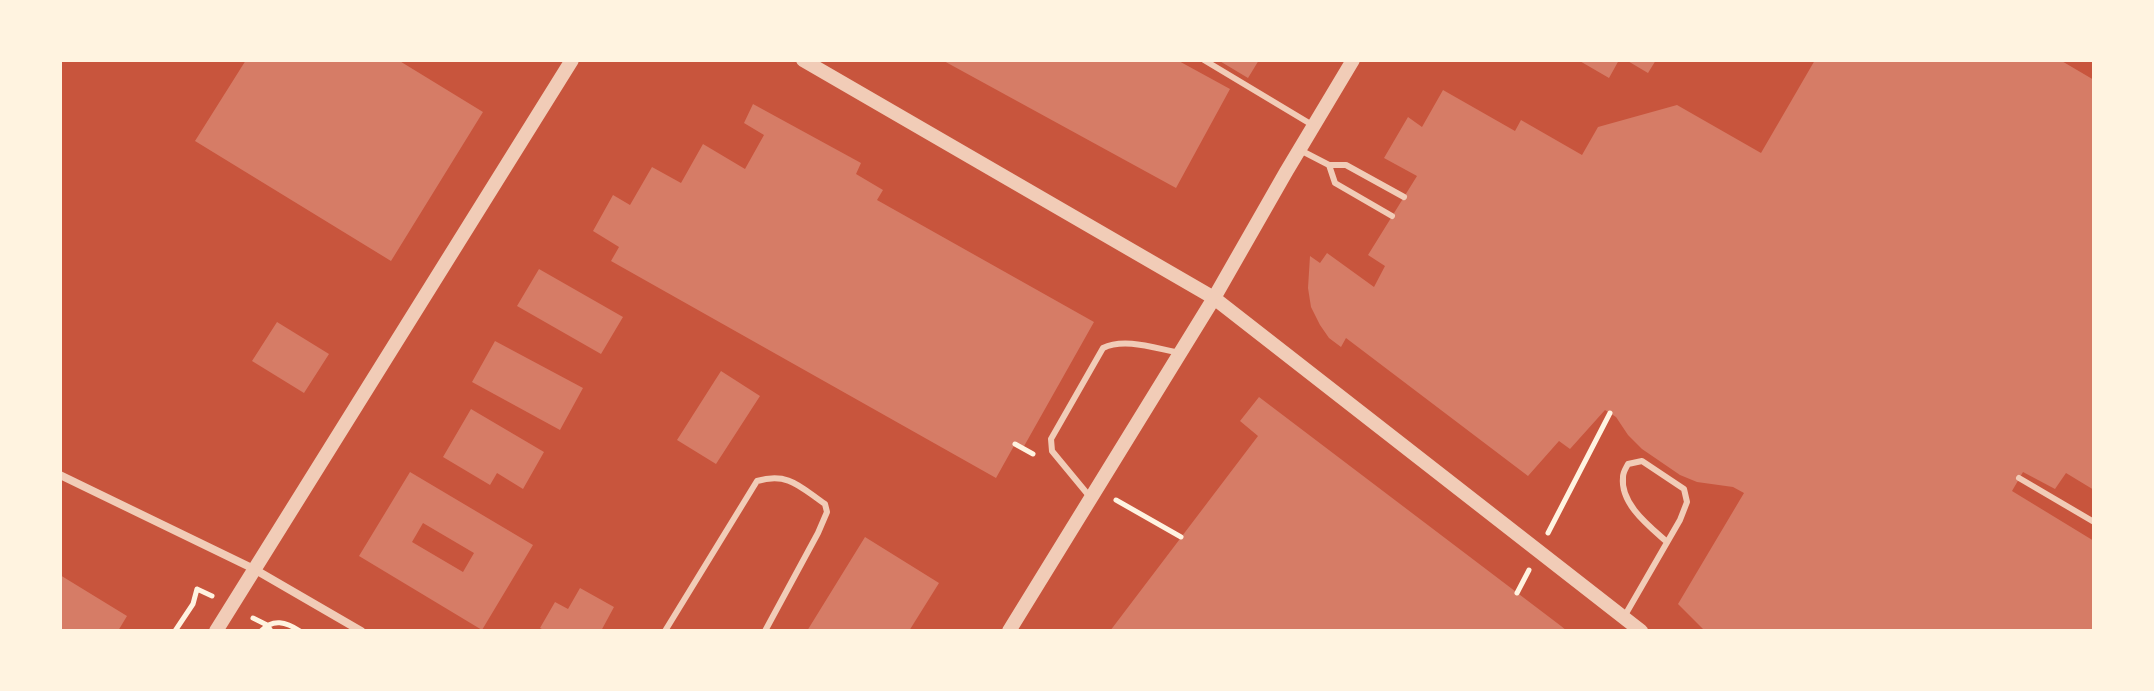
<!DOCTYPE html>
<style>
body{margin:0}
#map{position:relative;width:2154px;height:691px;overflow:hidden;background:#c8553d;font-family:Mulish,sans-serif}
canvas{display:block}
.frame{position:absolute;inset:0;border:62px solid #fff3e0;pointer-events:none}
</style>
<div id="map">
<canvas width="2154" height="691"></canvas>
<div class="frame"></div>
</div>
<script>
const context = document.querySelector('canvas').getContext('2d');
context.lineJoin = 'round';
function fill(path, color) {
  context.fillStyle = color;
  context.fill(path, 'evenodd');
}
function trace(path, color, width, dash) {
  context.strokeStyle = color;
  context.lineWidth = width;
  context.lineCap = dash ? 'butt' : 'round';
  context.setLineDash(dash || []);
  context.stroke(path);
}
const building = new Path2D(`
 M 246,60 L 398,60 L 483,112 L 391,261 L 195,141 Z
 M 942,60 L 1177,60 L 1230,89 L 1176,188 Z
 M 1218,60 L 1259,60 L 1248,78 Z
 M 1578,60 L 1619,60 L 1609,78 Z
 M 1626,60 L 1656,60 L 1648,73 Z
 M 1815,60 L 2060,60 L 2094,80 L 2094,490 L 2066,473 L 2055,489 L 2023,472 L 2012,491 L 2094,541 L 2094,631 L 1705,631 L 1678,604 L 1744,493 L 1733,487 L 1697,482 L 1680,475 L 1642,449 L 1628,435 L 1616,417 L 1605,410 L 1570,449 L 1559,441 L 1528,476 L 1346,338 L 1341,347 L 1329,338 L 1320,325 L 1311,307 L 1308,288 L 1310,256 L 1320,263 L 1327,253 L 1374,287 L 1385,266 L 1368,255 L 1417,176 L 1384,158 L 1408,117 L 1422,127 L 1443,90 L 1515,131 L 1521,120 L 1582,155 L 1598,127 L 1677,105 L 1761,153 Z
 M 753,104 L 861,163 L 856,174 L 883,190 L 877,200 L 1094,322 L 1023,448 L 1015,444 L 996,478 L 611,261 L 619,247 L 593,231 L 613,195 L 630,205 L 652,167 L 681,183 L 703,144 L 745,169 L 764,135 L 744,123 Z
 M 539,269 L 623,317 L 601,354 L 517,306 Z
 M 277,322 L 329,354 L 304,393 L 252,361 Z
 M 495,341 L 583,388 L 560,430 L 472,382 Z
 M 721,371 L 760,396 L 716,464 L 677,440 Z
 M 1259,397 L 1561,626 L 1567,631 L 1110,631 L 1258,436 L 1240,421 Z
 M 471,409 L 544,452 L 523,489 L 497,473 L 490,485 L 443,457 Z
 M 410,472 L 533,545 L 482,630 L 359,556 ZM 423,523 L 474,553 L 463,572 L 412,542 Z
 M 865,537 L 939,583 L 909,631 L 807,631 Z
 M 60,575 L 127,616 L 118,631 L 60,631 Z
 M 580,588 L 614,607 L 601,631 L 546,631 L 540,628 L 555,602 L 568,609 Z`);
const path = new Path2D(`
 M 1015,444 L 1033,454
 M 1116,500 L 1181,537
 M 1548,533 L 1610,413
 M 1517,593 L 1529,570
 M 253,618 L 267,625 L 271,631
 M 175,631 L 193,604 L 197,589 L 212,596
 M 261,631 C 273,618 286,622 300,631`);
const service = new Path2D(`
 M 1204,60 L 1314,126
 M 1300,150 L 1329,165 L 1346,165 L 1404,197
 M 1329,165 L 1335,183 L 1392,216
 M 2019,478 L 2094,522
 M 1090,497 L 1052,451 L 1051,439 L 1103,348 C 1125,337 1157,349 1181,353
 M 1624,617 L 1680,520 L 1687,502 L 1684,489 L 1642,461 L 1628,464 C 1626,468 1623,472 1623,477 C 1620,504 1649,526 1667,542
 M 665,631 L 757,481 C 789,472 800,487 825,504 L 827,512 L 818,533 L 765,631`);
const minor = new Path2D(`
 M 60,475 L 254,569 L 361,631`);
const tertiary = new Path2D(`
 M 803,60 L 1214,298 L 1641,631
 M 216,631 L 572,60
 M 1009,631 L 1214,298 L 1286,172 L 1353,60`);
fill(building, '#d67c66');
trace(path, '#fff3e0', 5);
trace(service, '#f1ccb7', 6);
trace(minor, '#f1ccb7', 8);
trace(tertiary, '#f1ccb7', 14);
</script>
